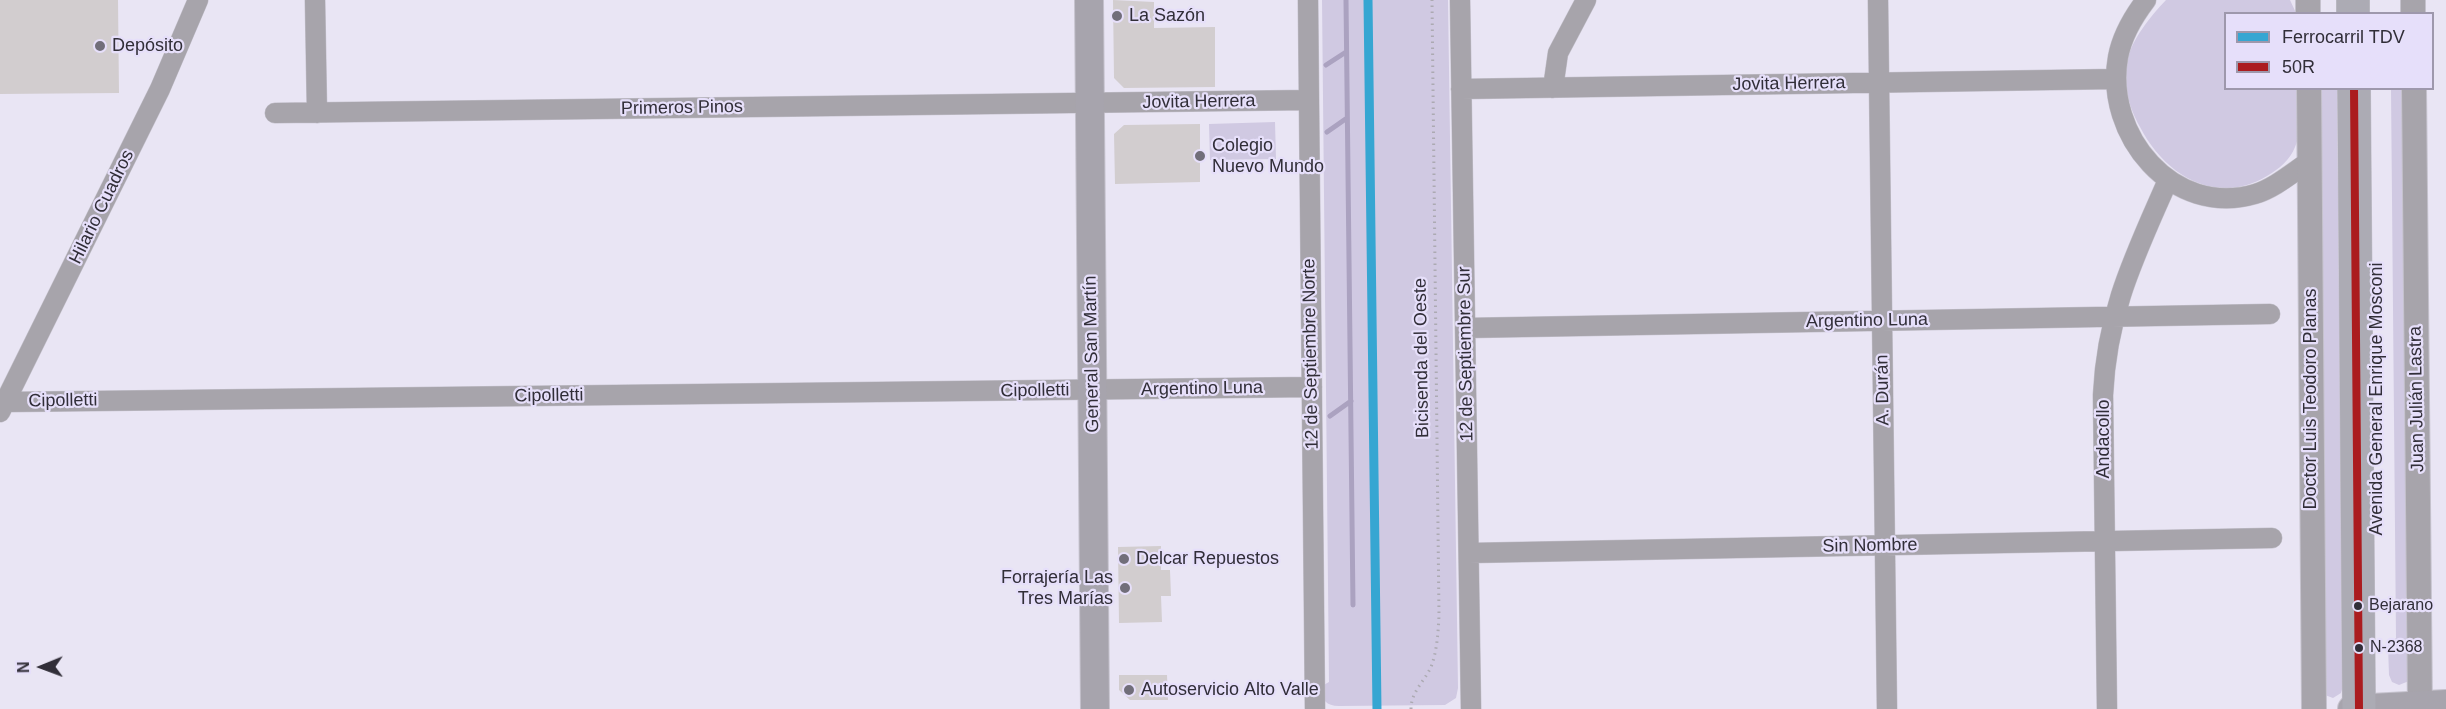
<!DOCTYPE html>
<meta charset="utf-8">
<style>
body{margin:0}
#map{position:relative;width:2446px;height:709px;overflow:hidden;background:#e9e5f4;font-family:Helvetica,sans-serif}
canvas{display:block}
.legend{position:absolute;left:2224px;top:12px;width:210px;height:78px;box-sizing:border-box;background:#e6dffa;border:2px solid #9e98ac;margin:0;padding:8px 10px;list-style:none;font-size:18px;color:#312e38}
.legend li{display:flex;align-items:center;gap:12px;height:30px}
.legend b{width:30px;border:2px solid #9e98ac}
.north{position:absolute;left:12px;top:637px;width:60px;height:60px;-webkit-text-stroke:4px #e6dffa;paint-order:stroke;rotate:269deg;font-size:16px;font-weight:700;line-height:24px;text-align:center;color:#312e38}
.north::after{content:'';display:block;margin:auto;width:21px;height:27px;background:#312e38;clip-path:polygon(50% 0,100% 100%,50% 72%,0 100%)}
</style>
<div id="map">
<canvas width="2446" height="709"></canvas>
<ul class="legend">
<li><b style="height:8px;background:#36a6d2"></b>Ferrocarril TDV</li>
<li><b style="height:8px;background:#ab1c1f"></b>50R</li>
</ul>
<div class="north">N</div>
</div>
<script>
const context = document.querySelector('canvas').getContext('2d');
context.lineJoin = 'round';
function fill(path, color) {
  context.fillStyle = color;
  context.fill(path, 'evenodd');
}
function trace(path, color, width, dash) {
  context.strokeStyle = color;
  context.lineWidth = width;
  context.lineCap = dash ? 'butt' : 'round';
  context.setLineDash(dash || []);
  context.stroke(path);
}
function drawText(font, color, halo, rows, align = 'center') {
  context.font = font + ' Helvetica,sans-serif';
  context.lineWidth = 4.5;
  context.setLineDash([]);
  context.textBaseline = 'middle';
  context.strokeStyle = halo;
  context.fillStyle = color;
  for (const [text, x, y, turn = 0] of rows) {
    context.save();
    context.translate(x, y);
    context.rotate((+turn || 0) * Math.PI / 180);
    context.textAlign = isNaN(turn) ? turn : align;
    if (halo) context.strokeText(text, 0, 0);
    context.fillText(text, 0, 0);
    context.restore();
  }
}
const green = new Path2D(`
 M 1322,0 L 1448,0 L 1458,688 L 1456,698 L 1445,705 L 1339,706 C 1326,706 1322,700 1320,687 L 1329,682 Z
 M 2166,0 L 2290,0 L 2296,13 L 2226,14 L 2226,88 L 2300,89 C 2299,107 2303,130 2295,147 C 2290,160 2279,169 2267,176 C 2215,207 2164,174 2140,127 C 2129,107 2122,84 2127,61 C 2132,39 2150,17 2166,0 Z
 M 2405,88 L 2409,681 L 2399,685 L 2392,682 L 2389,675 L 2388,646 L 2396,638 L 2391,89 Z
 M 2317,89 L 2337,89 L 2343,686 L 2341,693 L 2333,698 L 2325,695 Z
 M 1275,122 L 1276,159 L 1210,160 L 1209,124 Z`);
const stream = new Path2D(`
 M 1346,0 L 1353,605
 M 1326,65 L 1346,52
 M 1327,132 L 1347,118
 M 1330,416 L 1351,401`);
const building = new Path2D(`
 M 0,0 L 118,0 L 119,93 L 0,94 Z
 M 1113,0 L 1154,2 L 1154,28 L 1215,27 L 1215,87 L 1124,88 L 1114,78 Z
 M 1200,124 L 1200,182 L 1115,184 L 1114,134 L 1124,125 Z
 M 1161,546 L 1161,570 L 1170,570 L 1171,596 L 1161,596 L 1162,622 L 1119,623 L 1118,547 Z
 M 1119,675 L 1167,675 L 1168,700 L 1130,700 L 1119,690 Z`);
const path = new Path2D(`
 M 1411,709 C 1411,692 1424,682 1431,667 C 1437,651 1438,634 1439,616 L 1432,0`);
const minor = new Path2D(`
 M 315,0 L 317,113
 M 1308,0 L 1315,709
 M 1460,0 L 1471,709
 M 1878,0 L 1887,709
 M 2146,0 C 2133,17 2122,36 2118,57 C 2104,135 2173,218 2255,194 C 2275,188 2293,172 2310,161
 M 1553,88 L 1558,53 L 1586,0
 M 1461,89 L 2116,79
 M 275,113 L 1309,100
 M 1465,328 L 2270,314
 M 5,402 L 1312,387
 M 0,412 L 160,89 L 198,0
 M 1469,553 L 2272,538
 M 2107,709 L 2103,395 C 2107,310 2135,256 2168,180`);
const tertiary = new Path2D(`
 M 2308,0 L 2308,14
 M 2413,0 L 2413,14
 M 2309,88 L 2314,709
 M 2414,88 L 2420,709`);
const secondary = new Path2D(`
 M 1089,0 L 1095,709
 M 2352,709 L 2446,704`);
const trunk = new Path2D(`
 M 2353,0 L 2353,14
 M 2354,88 L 2359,709`);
const bus1 = new Path2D(`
 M 2354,88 L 2359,709`);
const rail1 = new Path2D(`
 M 1368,0 L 1377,709`);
const markers = [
 [1117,16,6,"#716e7a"],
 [100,46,6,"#716e7a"],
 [1200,156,6,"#716e7a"],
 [1124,559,6,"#716e7a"],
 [1125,588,6,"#716e7a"],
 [2358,606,5,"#312e38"],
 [2359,648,5,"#312e38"],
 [1129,690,6,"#716e7a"]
];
const busNames = [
 ["Bejarano",2369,606],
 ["N-2368",2370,648]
];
const poiNames = [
 ["La Sazón",1129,16],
 ["Depósito",112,46],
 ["Colegio",1212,146],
 ["Nuevo Mundo",1212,167],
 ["Delcar Repuestos",1136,559],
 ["Forrajería Las",1113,578,"right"],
 ["Tres Marías",1113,599,"right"],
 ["Autoservicio Alto Valle",1141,690]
];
const streetNames = [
 ["Jovita Herrera",1789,84,-1],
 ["Jovita Herrera",1199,102,-1],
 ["Primeros Pinos",682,108,-1],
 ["Hilario Cuadros",102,207,-64],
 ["Argentino Luna",1867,321,-1],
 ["General San Martín",1092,354,-91],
 ["12 de Septiembre Norte",1311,354,-91],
 ["12 de Septiembre Sur",1466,354,-91],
 ["Bicisenda del Oeste",1422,358,-91],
 ["Argentino Luna",1202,389,-1],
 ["A. Durán",1883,390,-91],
 ["Cipolletti",1035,391,-1],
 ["Cipolletti",549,396,-1],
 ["Doctor Luis Teodoro Planas",2311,399,-90],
 ["Avenida General Enrique Mosconi",2377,399,-90],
 ["Juan Julián Lastra",2417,399,-91],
 ["Cipolletti",63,401,-1],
 ["Andacollo",2104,439,-90],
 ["Sin Nombre",1870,546,-1]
];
fill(green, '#d0c9e2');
trace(stream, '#aba2c0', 5);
fill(building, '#d2cdcf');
trace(minor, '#c5c2cd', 21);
trace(tertiary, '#c5c2cd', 26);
trace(secondary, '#c5c2cd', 30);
trace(trunk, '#c5c2cd', 34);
trace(path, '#acaab2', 3, [1.5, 4.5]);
trace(minor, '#a7a4ab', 20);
trace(tertiary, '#a7a4ab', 24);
trace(secondary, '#a7a4ad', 28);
trace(trunk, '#acabb4', 33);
trace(bus1, '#ab1c1f', 8);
trace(rail1, '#36a6d2', 9);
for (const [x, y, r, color] of markers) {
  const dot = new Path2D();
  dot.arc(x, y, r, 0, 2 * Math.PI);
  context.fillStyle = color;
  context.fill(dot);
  trace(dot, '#e6dffa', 2);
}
drawText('16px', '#312e38', '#e6dffa', busNames, 'left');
drawText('18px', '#312e38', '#e6dffa', poiNames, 'left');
drawText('18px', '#312e38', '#e6dffa', streetNames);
</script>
